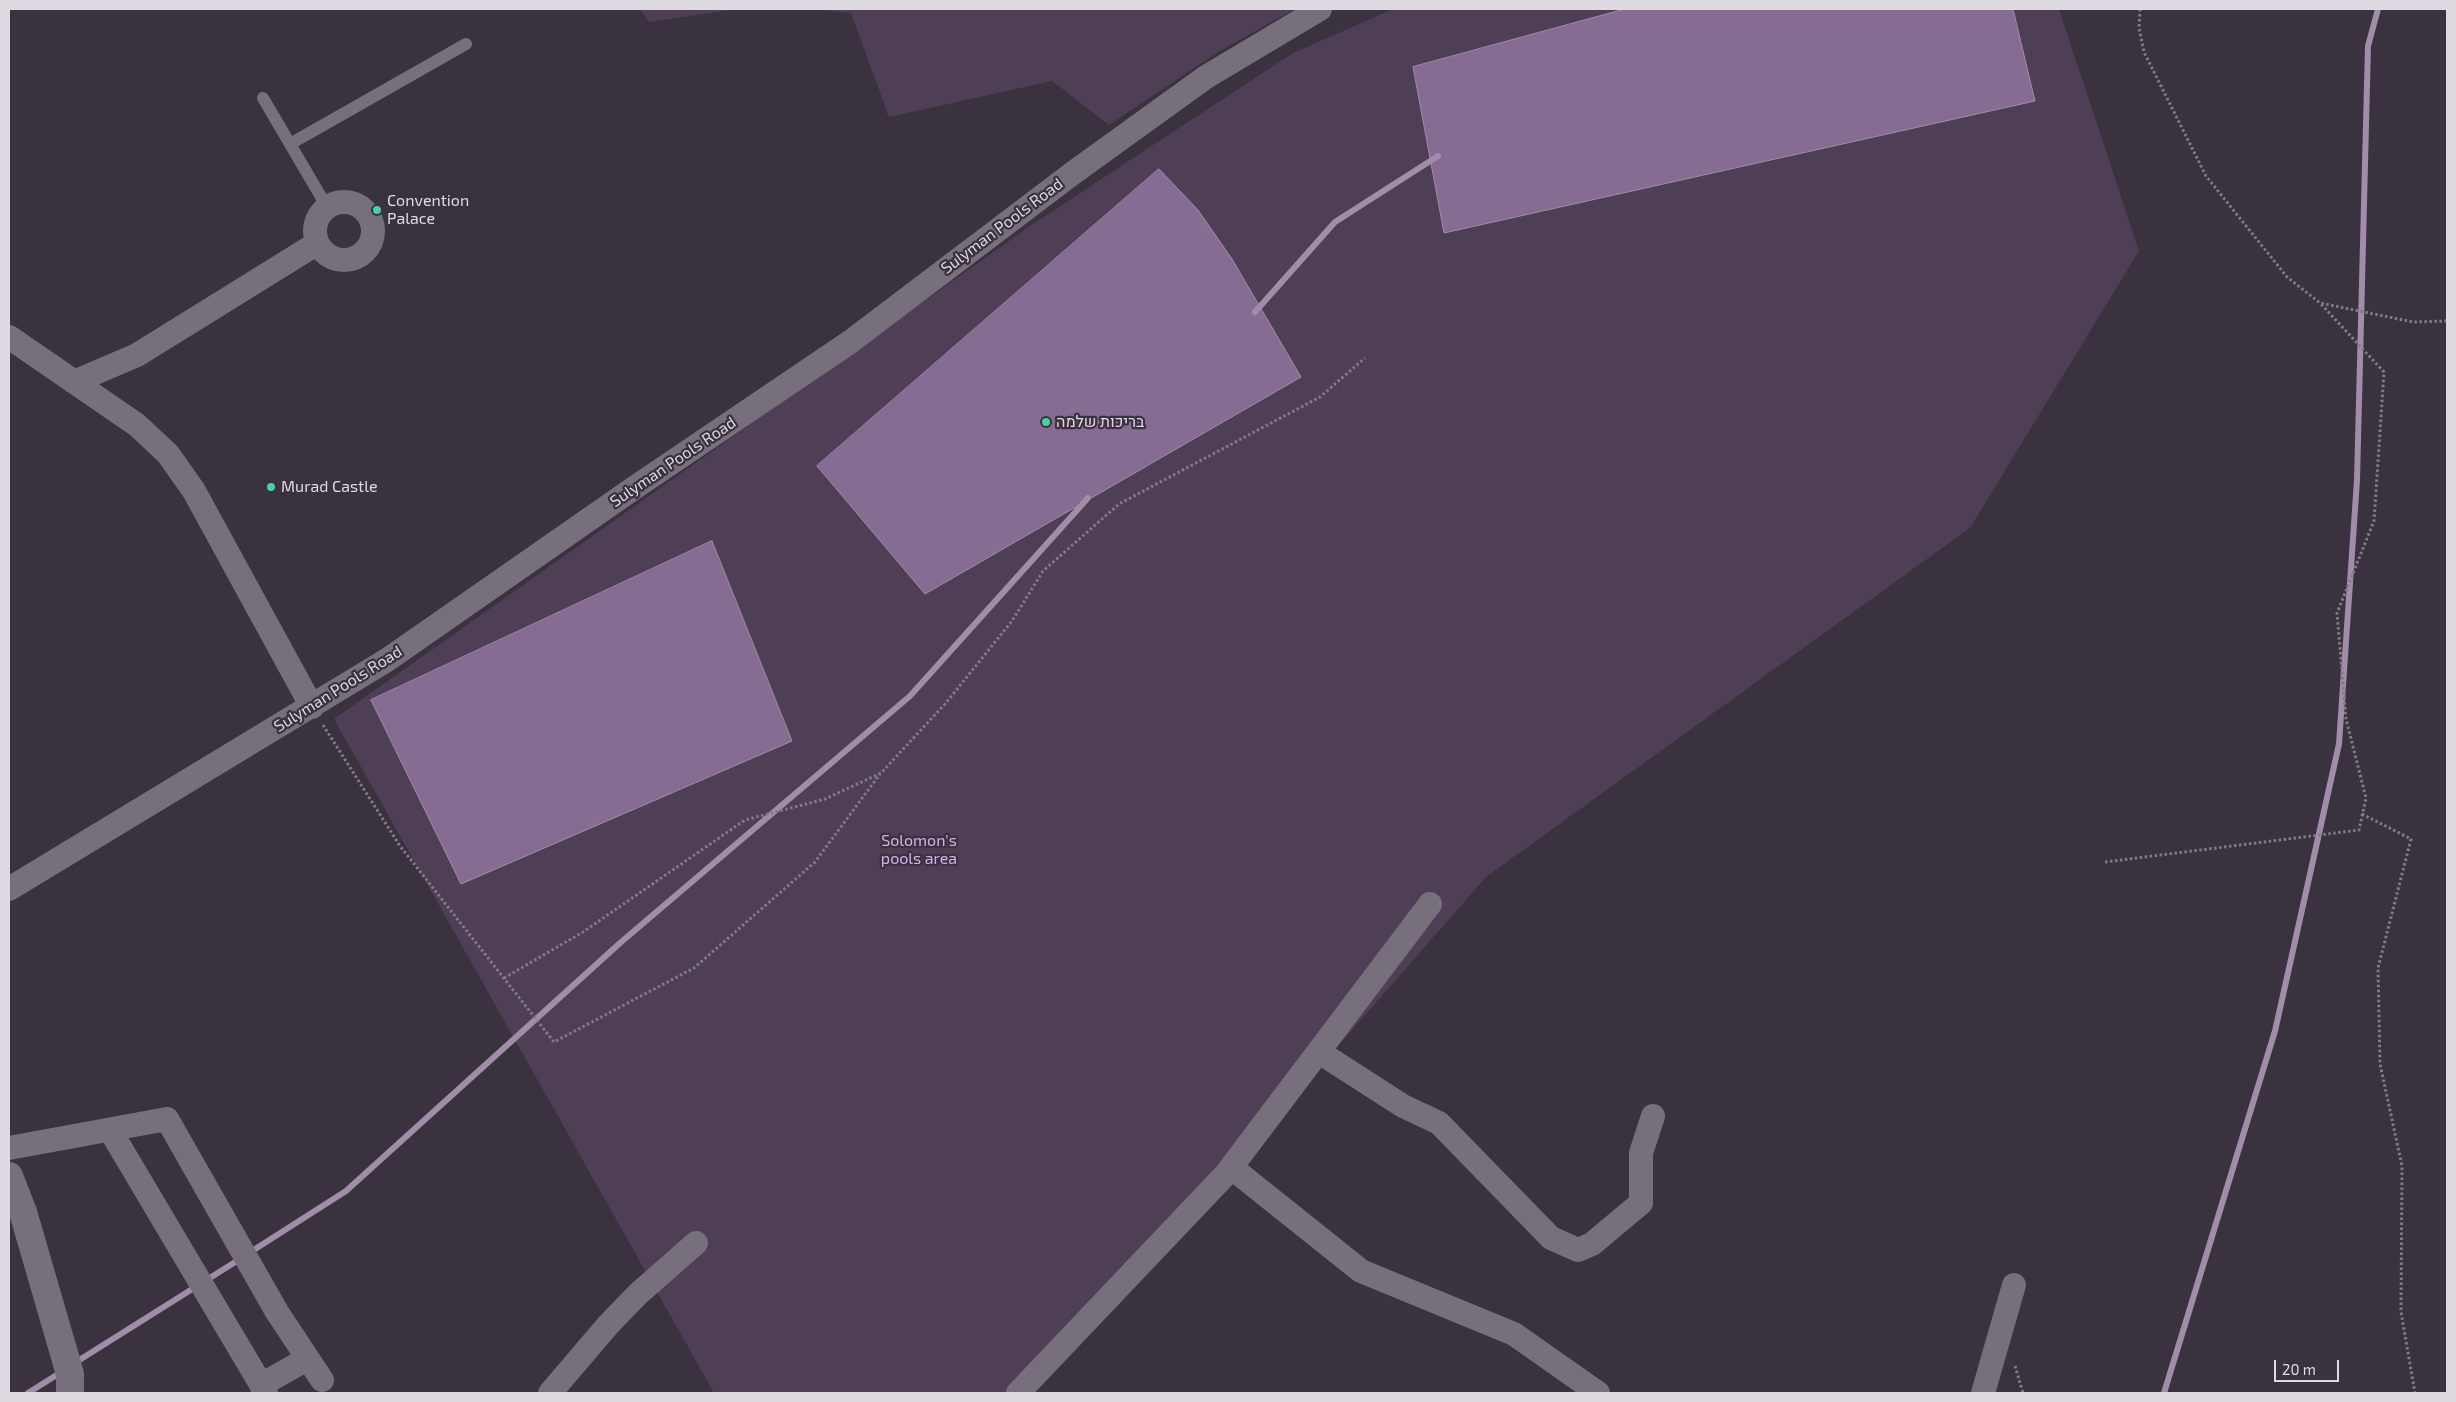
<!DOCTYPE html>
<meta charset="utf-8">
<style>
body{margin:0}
#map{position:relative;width:2456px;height:1402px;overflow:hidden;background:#3a323e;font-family:"Exo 2",sans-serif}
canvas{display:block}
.frame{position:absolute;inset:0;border:10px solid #dfdae1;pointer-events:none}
.scale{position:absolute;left:2274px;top:1360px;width:65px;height:22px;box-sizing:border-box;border:2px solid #dfdae1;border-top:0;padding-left:6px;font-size:15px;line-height:18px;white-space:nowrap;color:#dfdae1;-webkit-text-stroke:4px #3a323e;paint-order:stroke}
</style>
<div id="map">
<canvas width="2456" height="1402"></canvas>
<div class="frame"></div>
<div class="scale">20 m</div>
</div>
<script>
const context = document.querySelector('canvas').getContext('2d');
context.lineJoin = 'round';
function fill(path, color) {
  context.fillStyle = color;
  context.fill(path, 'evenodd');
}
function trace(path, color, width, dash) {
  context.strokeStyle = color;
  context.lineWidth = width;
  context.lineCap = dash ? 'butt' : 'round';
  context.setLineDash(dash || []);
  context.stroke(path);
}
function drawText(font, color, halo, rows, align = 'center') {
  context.font = font + ' "Exo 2",Heebo,sans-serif';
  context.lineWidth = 4.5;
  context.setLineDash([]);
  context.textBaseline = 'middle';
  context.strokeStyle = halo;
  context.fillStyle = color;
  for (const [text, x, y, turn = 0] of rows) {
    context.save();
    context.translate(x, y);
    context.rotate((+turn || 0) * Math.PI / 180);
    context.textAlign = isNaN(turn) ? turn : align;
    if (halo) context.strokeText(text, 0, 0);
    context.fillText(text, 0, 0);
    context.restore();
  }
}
const green = new Path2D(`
 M 640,9 L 737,9 L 649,22 Z
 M 812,9 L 1295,9 L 1218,52 L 1109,125 L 1052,81 L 889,117 L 851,13 Z
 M 1393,9 L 2059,9 L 2139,251 L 1970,528 L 1486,877 L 1034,1393 L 714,1393 L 334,719 L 1033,224 L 1293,53 Z`);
const water = new Path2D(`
 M 1625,9 L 2013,9 L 2035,101 L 1444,233 L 1413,67 Z
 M 1159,169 L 1198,210 L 1232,259 L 1301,377 L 925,594 L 817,466 Z
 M 712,541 L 792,741 L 461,884 L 371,700 Z`);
const stream = new Path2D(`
 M 1255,312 L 1335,222 L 1438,156
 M 249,1253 L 346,1191 L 620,943 L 910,696 L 1088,498
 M 73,1364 L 240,1259
 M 28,1393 L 63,1371
 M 2164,1393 L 2275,1031 L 2339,744 L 2357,480 L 2368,46 L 2378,9`);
const path = new Path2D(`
 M 2140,9 L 2139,28 L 2144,52 L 2206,176 L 2287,277 L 2320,303 L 2413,322 L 2447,321
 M 323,725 L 400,846 L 554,1042 L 694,968 L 815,862 L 880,774
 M 2362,814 L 2411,839 L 2378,968 L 2380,1064 L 2402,1166 L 2401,1312 L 2415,1393
 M 2105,862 L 2359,830 L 2366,798 L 2346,719 L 2337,613 L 2374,521 L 2384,372 L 2320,303
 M 504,978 L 583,932 L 745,820 L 825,799 L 881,773 L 945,704 L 1012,621 L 1043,571 L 1119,504 L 1320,397 L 1365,358
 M 2015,1366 L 2023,1393`);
const lane = new Path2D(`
 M 263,98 L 327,207
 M 290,144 L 466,44`);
const street = new Path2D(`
 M315 231a29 29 0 1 1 58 0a29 29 0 1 1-58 0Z
 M 9,337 L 137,425 L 168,454 L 194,491 L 312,707
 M 74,382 L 137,355 L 316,244
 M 9,889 L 387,660 L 634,488 L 850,342 L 1073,173 L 1206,77 L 1320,9
 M 1319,1052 L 1403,1106 L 1439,1123 L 1551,1238 L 1578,1250 L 1592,1244 L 1641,1203 L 1641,1153 L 1653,1116
 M 110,1130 L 266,1393
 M 9,1148 L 167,1119 L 277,1312 L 322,1380
 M 1232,1168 L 1361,1271 L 1514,1334 L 1598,1393
 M 261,1385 L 307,1359
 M 550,1393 L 608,1325 L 638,1294 L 696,1243
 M 1018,1393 L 1226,1174 L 1430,904
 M 1983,1393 L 2014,1285`);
const secondary = new Path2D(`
 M 9,1176 L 23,1212 L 70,1374 L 70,1393`);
const markers = [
 [377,210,5,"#42d4a0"],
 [1046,422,5,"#42d4a0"],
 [271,487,5,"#42d4a0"]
];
const poiNames = [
 ["Convention",387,201],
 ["Palace",387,219],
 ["בריכות שלמה",1056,422],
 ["Murad Castle",281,487]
];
const streetNames = [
 ["Sulyman Pools Road",1002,226,-37],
 ["Sulyman Pools Road",673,462,-34],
 ["Sulyman Pools Road",338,689,-32]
];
const parkNames = [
 ["Solomon's",919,841],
 ["pools area",919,859]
];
fill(green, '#4e3e56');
fill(water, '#866b93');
trace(water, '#a18caa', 1);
trace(stream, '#a18caa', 6);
trace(path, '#827b85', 3, [2.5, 2.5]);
trace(lane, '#786f7c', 12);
trace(street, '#786f7c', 24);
trace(secondary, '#786f7c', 28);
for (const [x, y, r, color] of markers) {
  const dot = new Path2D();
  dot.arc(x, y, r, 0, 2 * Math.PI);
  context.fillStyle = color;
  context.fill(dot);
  trace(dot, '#3a323e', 2);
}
drawText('16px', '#dfdae1', '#3a323e', poiNames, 'left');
drawText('16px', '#dfdae1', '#3a323e', streetNames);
drawText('16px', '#d9aeec', '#3a323e', parkNames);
</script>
